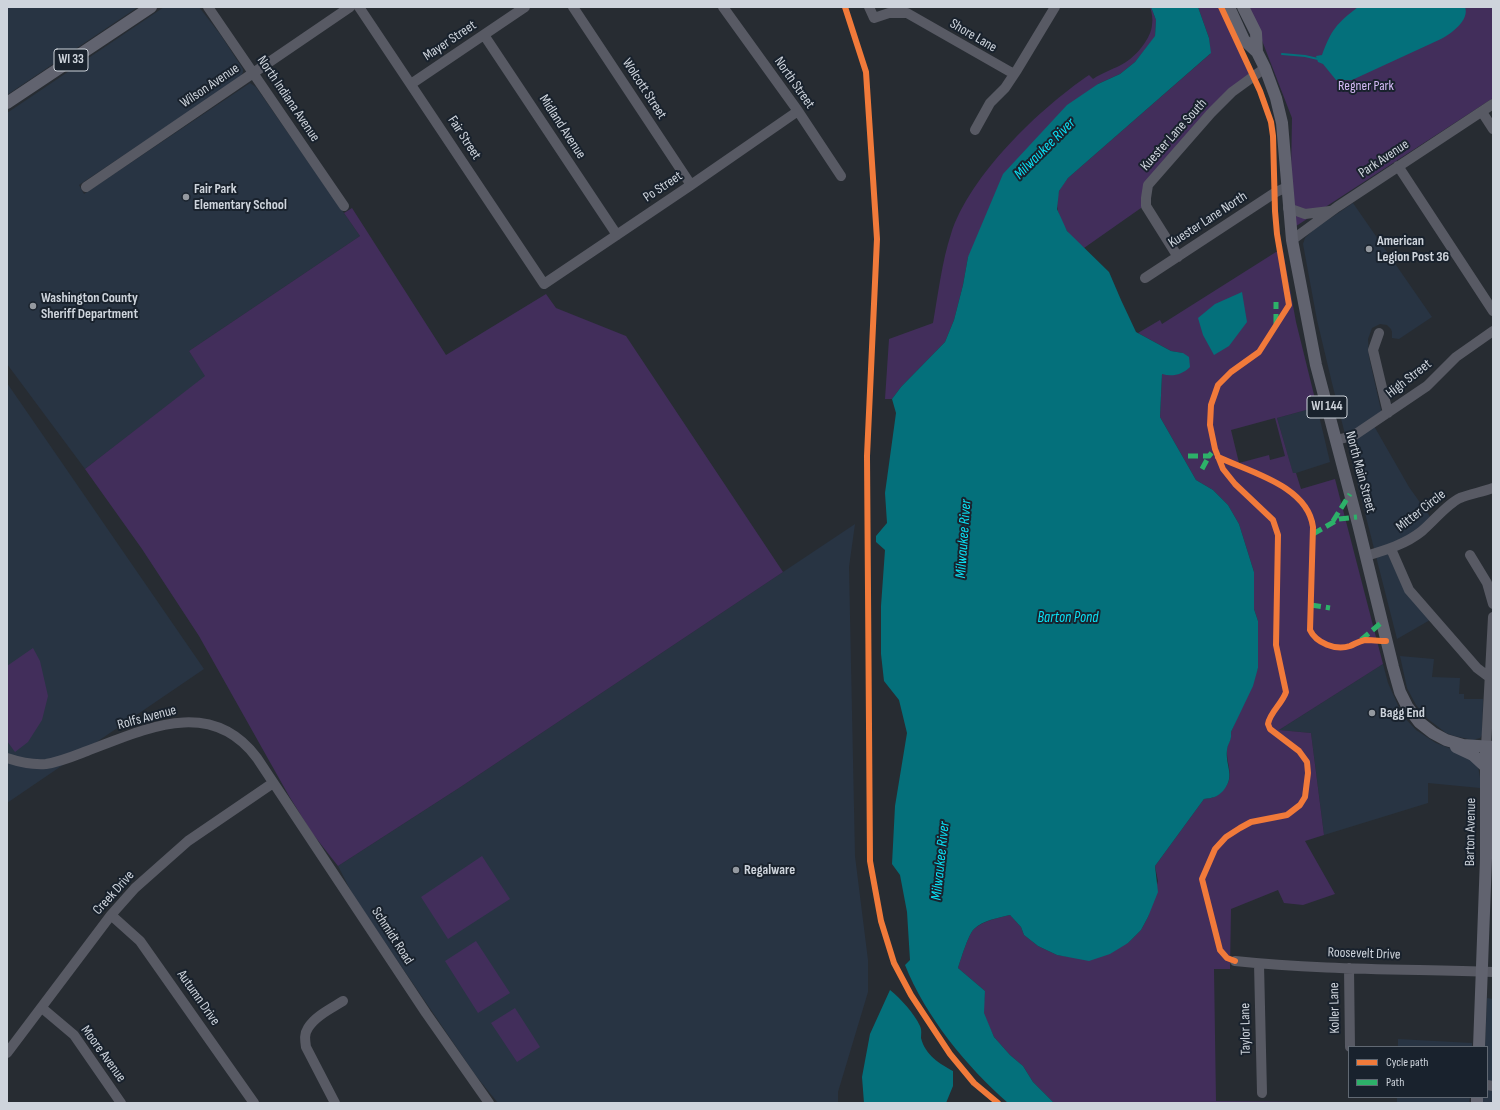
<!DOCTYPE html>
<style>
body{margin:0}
#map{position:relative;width:1500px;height:1110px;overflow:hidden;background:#272c32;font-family:"Sofia Sans Condensed",sans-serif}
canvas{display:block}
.frame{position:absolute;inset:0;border:8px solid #ced4dc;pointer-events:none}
.legend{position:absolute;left:1348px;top:1046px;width:140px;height:52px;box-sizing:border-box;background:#19222d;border:1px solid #616973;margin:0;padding:5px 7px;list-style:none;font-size:12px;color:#ced4dc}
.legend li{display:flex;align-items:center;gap:8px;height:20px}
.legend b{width:20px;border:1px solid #616973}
</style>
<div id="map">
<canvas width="1500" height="1110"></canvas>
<div class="frame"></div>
<ul class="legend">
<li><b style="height:5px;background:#f17a3a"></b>Cycle path</li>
<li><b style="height:5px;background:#2db169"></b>Path</li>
</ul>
</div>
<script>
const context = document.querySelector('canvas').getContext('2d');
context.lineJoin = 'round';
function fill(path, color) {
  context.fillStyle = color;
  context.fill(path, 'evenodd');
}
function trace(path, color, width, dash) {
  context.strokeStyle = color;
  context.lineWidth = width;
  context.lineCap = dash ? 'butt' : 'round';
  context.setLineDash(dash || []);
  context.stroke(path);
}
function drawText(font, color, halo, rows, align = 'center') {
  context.font = font + ' "Sofia Sans Condensed",sans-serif';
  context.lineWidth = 4;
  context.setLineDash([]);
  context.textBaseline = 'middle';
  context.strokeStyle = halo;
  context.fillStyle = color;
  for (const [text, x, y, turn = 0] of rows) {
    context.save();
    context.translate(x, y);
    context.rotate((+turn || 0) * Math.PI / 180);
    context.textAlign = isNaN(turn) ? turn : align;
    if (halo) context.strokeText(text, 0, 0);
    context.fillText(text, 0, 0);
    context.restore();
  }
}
const built = new Path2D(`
 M 7,7 L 138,7 L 7,95 Z
 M 164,7 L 199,7 L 220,34 L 243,69 L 243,72 L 241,76 L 232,83 L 79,185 L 84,194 L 250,83 L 256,87 L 360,236 L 189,351 L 206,376 L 85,469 L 7,364 L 7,113 Z
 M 1353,203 L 1432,317 L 1399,339 L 1392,338 L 1392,332 L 1391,329 L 1387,325 L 1380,324 L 1372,328 L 1368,339 L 1369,357 L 1381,410 L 1381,412 L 1370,419 L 1409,487 L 1431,518 L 1406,537 L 1384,546 L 1402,585 L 1430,620 L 1397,639 L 1332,383 L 1317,320 L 1303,244 L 1305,238 L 1313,230 Z
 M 7,383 L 204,669 L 7,803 Z
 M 1317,407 L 1330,462 L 1293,474 L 1277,418 Z
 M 855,524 L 849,567 L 855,856 L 868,960 L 868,992 L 838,1092 L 838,1103 L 498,1103 L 476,1076 L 367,916 L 354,897 L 338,866 L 462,786 Z
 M 1400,656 L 1434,659 L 1432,677 L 1460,678 L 1459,694 L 1464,694 L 1464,699 L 1483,699 L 1482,735 L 1480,738 L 1473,740 L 1454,736 L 1446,733 L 1428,719 L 1416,705 L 1407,688 Z
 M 1383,664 L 1388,683 L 1401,712 L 1405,718 L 1416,730 L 1436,743 L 1465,754 L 1478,766 L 1480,778 L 1480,788 L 1428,783 L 1428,803 L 1324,835 L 1311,733 L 1279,730 Z
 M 1487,998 L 1493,999 L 1493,1103 L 1483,1103 L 1483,1097 L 1487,1097 L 1487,1047 L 1485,1047 Z
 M 1398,1039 L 1472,1043 L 1472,1047 L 1398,1047 Z
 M 1397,1097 L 1470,1097 L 1469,1103 L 1397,1102 Z`);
const green = new Path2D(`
 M 1150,7 L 1151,7 L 1156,20 L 1155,37 L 1135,62 L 1120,74 L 1098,84 L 968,257 L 963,285 L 954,320 L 945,342 L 901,387 L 892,399 L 885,399 L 889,339 L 933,323 C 938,295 942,261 951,234 C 970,175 1039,109 1089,75 L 1093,79 C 1103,72 1115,69 1126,62 C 1137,55 1151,38 1152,25 C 1153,19 1152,13 1150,7 Z
 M 1198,7 L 1222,7 L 1250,64 L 1252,71 L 1198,124 L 1141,202 L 1141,208 L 1084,248 C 1068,237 1051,212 1059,191 C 1061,187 1065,182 1068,178 L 1210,54 L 1209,38 Z
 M 1249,7 L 1493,7 L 1493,98 L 1290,230 L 1292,118 Z
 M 352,208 L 446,355 L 546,294 L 556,308 L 626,336 L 783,572 L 462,786 L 338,866 L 312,833 L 289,796 L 199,636 L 142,549 L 85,469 L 205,376 L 189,351 L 360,236 L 344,213 Z
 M 1283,251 L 1296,322 L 1317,407 L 1277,418 L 1293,473 L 1296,473 L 1301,489 L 1335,479 L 1383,664 L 1279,730 L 1311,733 L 1324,835 L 1305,841 L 1335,894 L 1303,905 L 1284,903 L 1278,890 L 1231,909 L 1230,969 L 1214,969 L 1216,1101 L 1421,1103 L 1054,1103 L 1033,1082 L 1023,1066 L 1010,1055 L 994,1037 L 983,1013 L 985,991 L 958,968 C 961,959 968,935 974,929 C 984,920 998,918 1010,915 L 1021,927 L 1024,935 L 1038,946 L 1057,955 L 1071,957 L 1128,943 L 1141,930 L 1148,917 L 1158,881 L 1155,866 L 1204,799 C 1213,798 1217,797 1223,790 C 1236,777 1226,765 1227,750 C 1227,743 1232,740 1231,732 L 1258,668 L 1258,621 L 1254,609 L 1254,572 L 1239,524 L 1228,505 L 1213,490 L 1196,480 L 1160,417 L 1162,374 L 1183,353 L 1171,351 L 1138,333 L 1160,320 L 1162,324 L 1276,252 ZM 1275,418 L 1285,456 L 1270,460 L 1269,455 L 1239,463 L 1231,430 Z
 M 33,648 L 40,661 L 48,696 L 42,720 L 28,742 L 15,752 L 7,741 L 7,666 Z
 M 482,856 L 510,899 L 448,939 L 421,897 Z
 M 476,941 L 510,993 L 478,1013 L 445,961 Z
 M 515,1008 L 540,1047 L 517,1062 L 491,1023 Z`);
const water = new Path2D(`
 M 1151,7 L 1198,7 L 1209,38 L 1211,53 L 1068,178 L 1059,191 L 1057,209 L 1067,231 L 1109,272 L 1121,300 L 1136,332 L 1171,351 L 1183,353 L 1189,357 L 1190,367 C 1182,375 1172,377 1162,374 L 1160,417 L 1196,480 L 1213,490 L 1228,505 L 1239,524 L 1254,572 L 1254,609 L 1258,621 L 1258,668 L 1253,686 L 1231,732 C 1232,741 1228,742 1227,750 C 1225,766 1236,776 1223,791 C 1217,797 1213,798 1204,799 L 1155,866 L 1158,892 L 1148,917 L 1141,930 L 1128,943 L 1110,954 L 1089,961 L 1057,955 L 1038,946 L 1024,935 L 1021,927 L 1010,915 C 998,918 983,920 974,929 C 968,935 961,959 958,968 L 985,991 L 984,1013 L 994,1037 L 1010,1055 L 1023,1066 L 1033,1082 L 1054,1103 L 1008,1103 C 967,1067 925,1016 905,965 L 910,960 L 907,912 L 900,875 L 892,864 L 895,806 L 907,733 L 899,700 L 884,681 L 881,654 L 881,606 L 885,550 L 876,542 L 876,536 L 887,523 L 885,493 L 896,413 L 892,399 L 901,387 L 945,342 L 954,320 L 963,285 L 968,257 L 1003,174 L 1067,105 L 1098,84 L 1120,74 L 1135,62 L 1155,36 L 1156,20 Z
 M 1358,7 L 1465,7 C 1470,20 1451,34 1441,39 L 1352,80 L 1336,80 L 1323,64 L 1318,62 L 1316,56 L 1322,55 C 1331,30 1337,23 1358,7 Z
 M 1242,292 L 1247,322 L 1229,346 L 1214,355 L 1203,335 L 1198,318 L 1215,304 Z
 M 890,990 C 901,999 914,1013 920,1026 C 922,1030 921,1034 921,1038 C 925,1055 940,1064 953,1071 L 953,1086 L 946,1103 L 864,1103 L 862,1077 L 870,1034 Z`);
const stream = new Path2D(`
 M 1282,54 L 1305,56 L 1318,59`);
const minor = new Path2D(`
 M 208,7 L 344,206
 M 359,7 L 544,284 L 691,185 L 798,111
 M 573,7 L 691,185
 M 723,7 L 798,111 L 841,176
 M 869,7 L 874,18 L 889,13 L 907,13 L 1014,74
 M 484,35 L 617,235
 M 411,84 L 525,7
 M 1482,112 L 1493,129
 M 975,130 L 990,103 L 1005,88 L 1017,70 L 1055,7
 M 1398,166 L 1493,311
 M 86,187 L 350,7
 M 1288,208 L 1305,214 L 1330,211
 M 1292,240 L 1337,207 L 1493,104
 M 1178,257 L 1146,206 L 1146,198 L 1148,185 L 1211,113 L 1232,92 L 1265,68
 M 1145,278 L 1276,192 L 1287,187
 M 1379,333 L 1373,350 L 1388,413
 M 1336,440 L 1353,436 L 1427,386 L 1456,357 L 1493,331
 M 1391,549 L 1409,590 L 1477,668 L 1489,677
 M 1470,555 L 1487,583 L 1493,604
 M 1366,556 C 1386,550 1406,544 1422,531 C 1434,521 1447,504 1460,498 C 1470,494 1482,492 1493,488
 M 1486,747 L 1493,617
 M 7,758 C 19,762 33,765 46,764 C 60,762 74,756 87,751 C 145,729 211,696 257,758 L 426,1013 L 489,1103
 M 111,915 L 140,941 L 254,1103
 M 1235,961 C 1320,970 1407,969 1493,972
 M 1259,964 L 1262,1093
 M 1349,968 L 1350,1047
 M 42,1008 L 74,1035 L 121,1103
 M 7,1053 L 111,915 L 135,888 L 188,841 L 273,783
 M 1487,1085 L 1493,1086
 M 335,1103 L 306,1047 C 305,1040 304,1034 308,1028 C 315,1016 332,1008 343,1001`);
const major = new Path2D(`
 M 1229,7 L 1244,40 L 1257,52 L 1265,68 L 1276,98 L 1282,123 L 1292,240 L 1316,365 L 1358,524 L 1393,667 L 1400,692 L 1407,706 L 1419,722 L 1433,733 L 1446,740 L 1463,745 L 1493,747
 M 1243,7 L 1256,33 L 1257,52
 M 7,103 L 151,7
 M 1456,747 L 1473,755 L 1486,767
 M 1479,1047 L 1486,858 L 1486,747
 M 1477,1103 L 1477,1097`);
const quiet = new Path2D(`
 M 1276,324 L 1276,302
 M 1188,456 L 1209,456 L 1215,449
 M 1202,469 L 1209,456
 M 1333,521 L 1350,494
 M 1313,534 L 1339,519 L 1357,517
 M 1311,605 L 1330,608
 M 1361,640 L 1382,622`);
const cycleway = new Path2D(`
 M 845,7 L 866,72 L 877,239 L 867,456 L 870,861 L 881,921 L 894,963 L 911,995 L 950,1054 L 974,1083 L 998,1103
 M 1221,7 L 1260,91 L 1271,122 L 1273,136 L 1275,211 L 1277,234 L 1289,305 L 1259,352 L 1231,372 L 1218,385 L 1211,405 L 1210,425 L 1215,449 L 1223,469 L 1235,484 L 1273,520 L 1278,535 L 1276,645 L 1286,692 C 1282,704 1270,712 1268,724 L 1270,729 L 1299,751 L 1307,762 L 1308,773 L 1305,797 L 1300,805 L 1287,815 L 1251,822 L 1240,828 L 1226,837 L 1215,849 L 1202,879 L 1220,950 L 1227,958 L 1235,961
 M 1218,457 C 1250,472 1308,486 1313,527 L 1310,630 C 1316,643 1336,651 1350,646 C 1355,644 1359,641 1365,640 C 1371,640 1379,641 1386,641`);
const markers = [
 [186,197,4,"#9499a0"],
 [1369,249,4,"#9499a0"],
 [33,306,4,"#9499a0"],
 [1372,713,4,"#9499a0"],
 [736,870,4,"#9499a0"]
];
const shields = [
 [71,60,34],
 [1327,407,40]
];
const shieldNames = [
 ["WI 33",71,60],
 ["WI 144",1327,407]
];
const streetNames = [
 ["Shore Lane",973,36,30],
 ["Mayer Street",450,41,-34],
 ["North Street",794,83,55],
 ["Wilson Avenue",210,86,-34],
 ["Wolcott Street",644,89,57],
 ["North Indiana Avenue",288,99,56],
 ["Midland Avenue",562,127,57],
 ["Kuester Lane South",1174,135,-48],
 ["Fair Street",464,138,57],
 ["Park Avenue",1384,159,-34],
 ["Po Street",663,187,-34],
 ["Kuester Lane North",1208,220,-33],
 ["High Street",1409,379,-38],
 ["North Main Street",1360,472,75],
 ["Mitter Circle",1421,511,-38],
 ["Rolfs Avenue",147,718,-15],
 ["Barton Avenue",1471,832,-89],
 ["Creek Drive",114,893,-48],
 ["Schmidt Road",392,936,57],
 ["Roosevelt Drive",1364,954,2],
 ["Autumn Drive",198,998,55],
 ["Koller Lane",1335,1008,-91],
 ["Taylor Lane",1246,1029,-91],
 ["Moore Avenue",103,1054,54]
];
const parkNames = [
 ["Regner Park",1366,86]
];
const poiNames = [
 ["Fair Park",194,189],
 ["Elementary School",194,205],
 ["American",1377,241],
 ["Legion Post 36",1377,257],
 ["Washington County",41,298],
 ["Sheriff Department",41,314],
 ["Bagg End",1380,713],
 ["Regalware",744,870]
];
const waterNames = [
 ["Milwaukee River",1045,149,-45],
 ["Milwaukee River",964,539,-86],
 ["Barton Pond",1068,618],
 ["Milwaukee River",941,861,-84]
];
fill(built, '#283443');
fill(green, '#422e5b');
fill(water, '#04707b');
trace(stream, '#04707b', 2);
trace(minor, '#585a64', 10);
trace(major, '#61636f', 12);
trace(quiet, '#2db169', 5, [10, 5]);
trace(cycleway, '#f17a3a', 6);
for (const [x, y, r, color] of markers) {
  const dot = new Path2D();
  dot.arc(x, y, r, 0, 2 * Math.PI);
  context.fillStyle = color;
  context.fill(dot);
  trace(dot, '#19222d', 1.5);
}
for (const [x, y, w] of shields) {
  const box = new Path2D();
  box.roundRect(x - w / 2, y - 11, w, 22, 3);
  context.fillStyle = '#19222d';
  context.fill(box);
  trace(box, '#ced4dc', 1);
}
drawText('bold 13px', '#ced4dc', null, shieldNames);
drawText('14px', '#ced4dc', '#19222d', streetNames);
drawText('14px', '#d4baf5', '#19222d', parkNames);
drawText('bold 14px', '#ced4dc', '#19222d', poiNames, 'left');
drawText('italic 15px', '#09e1f5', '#19222d', waterNames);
</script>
